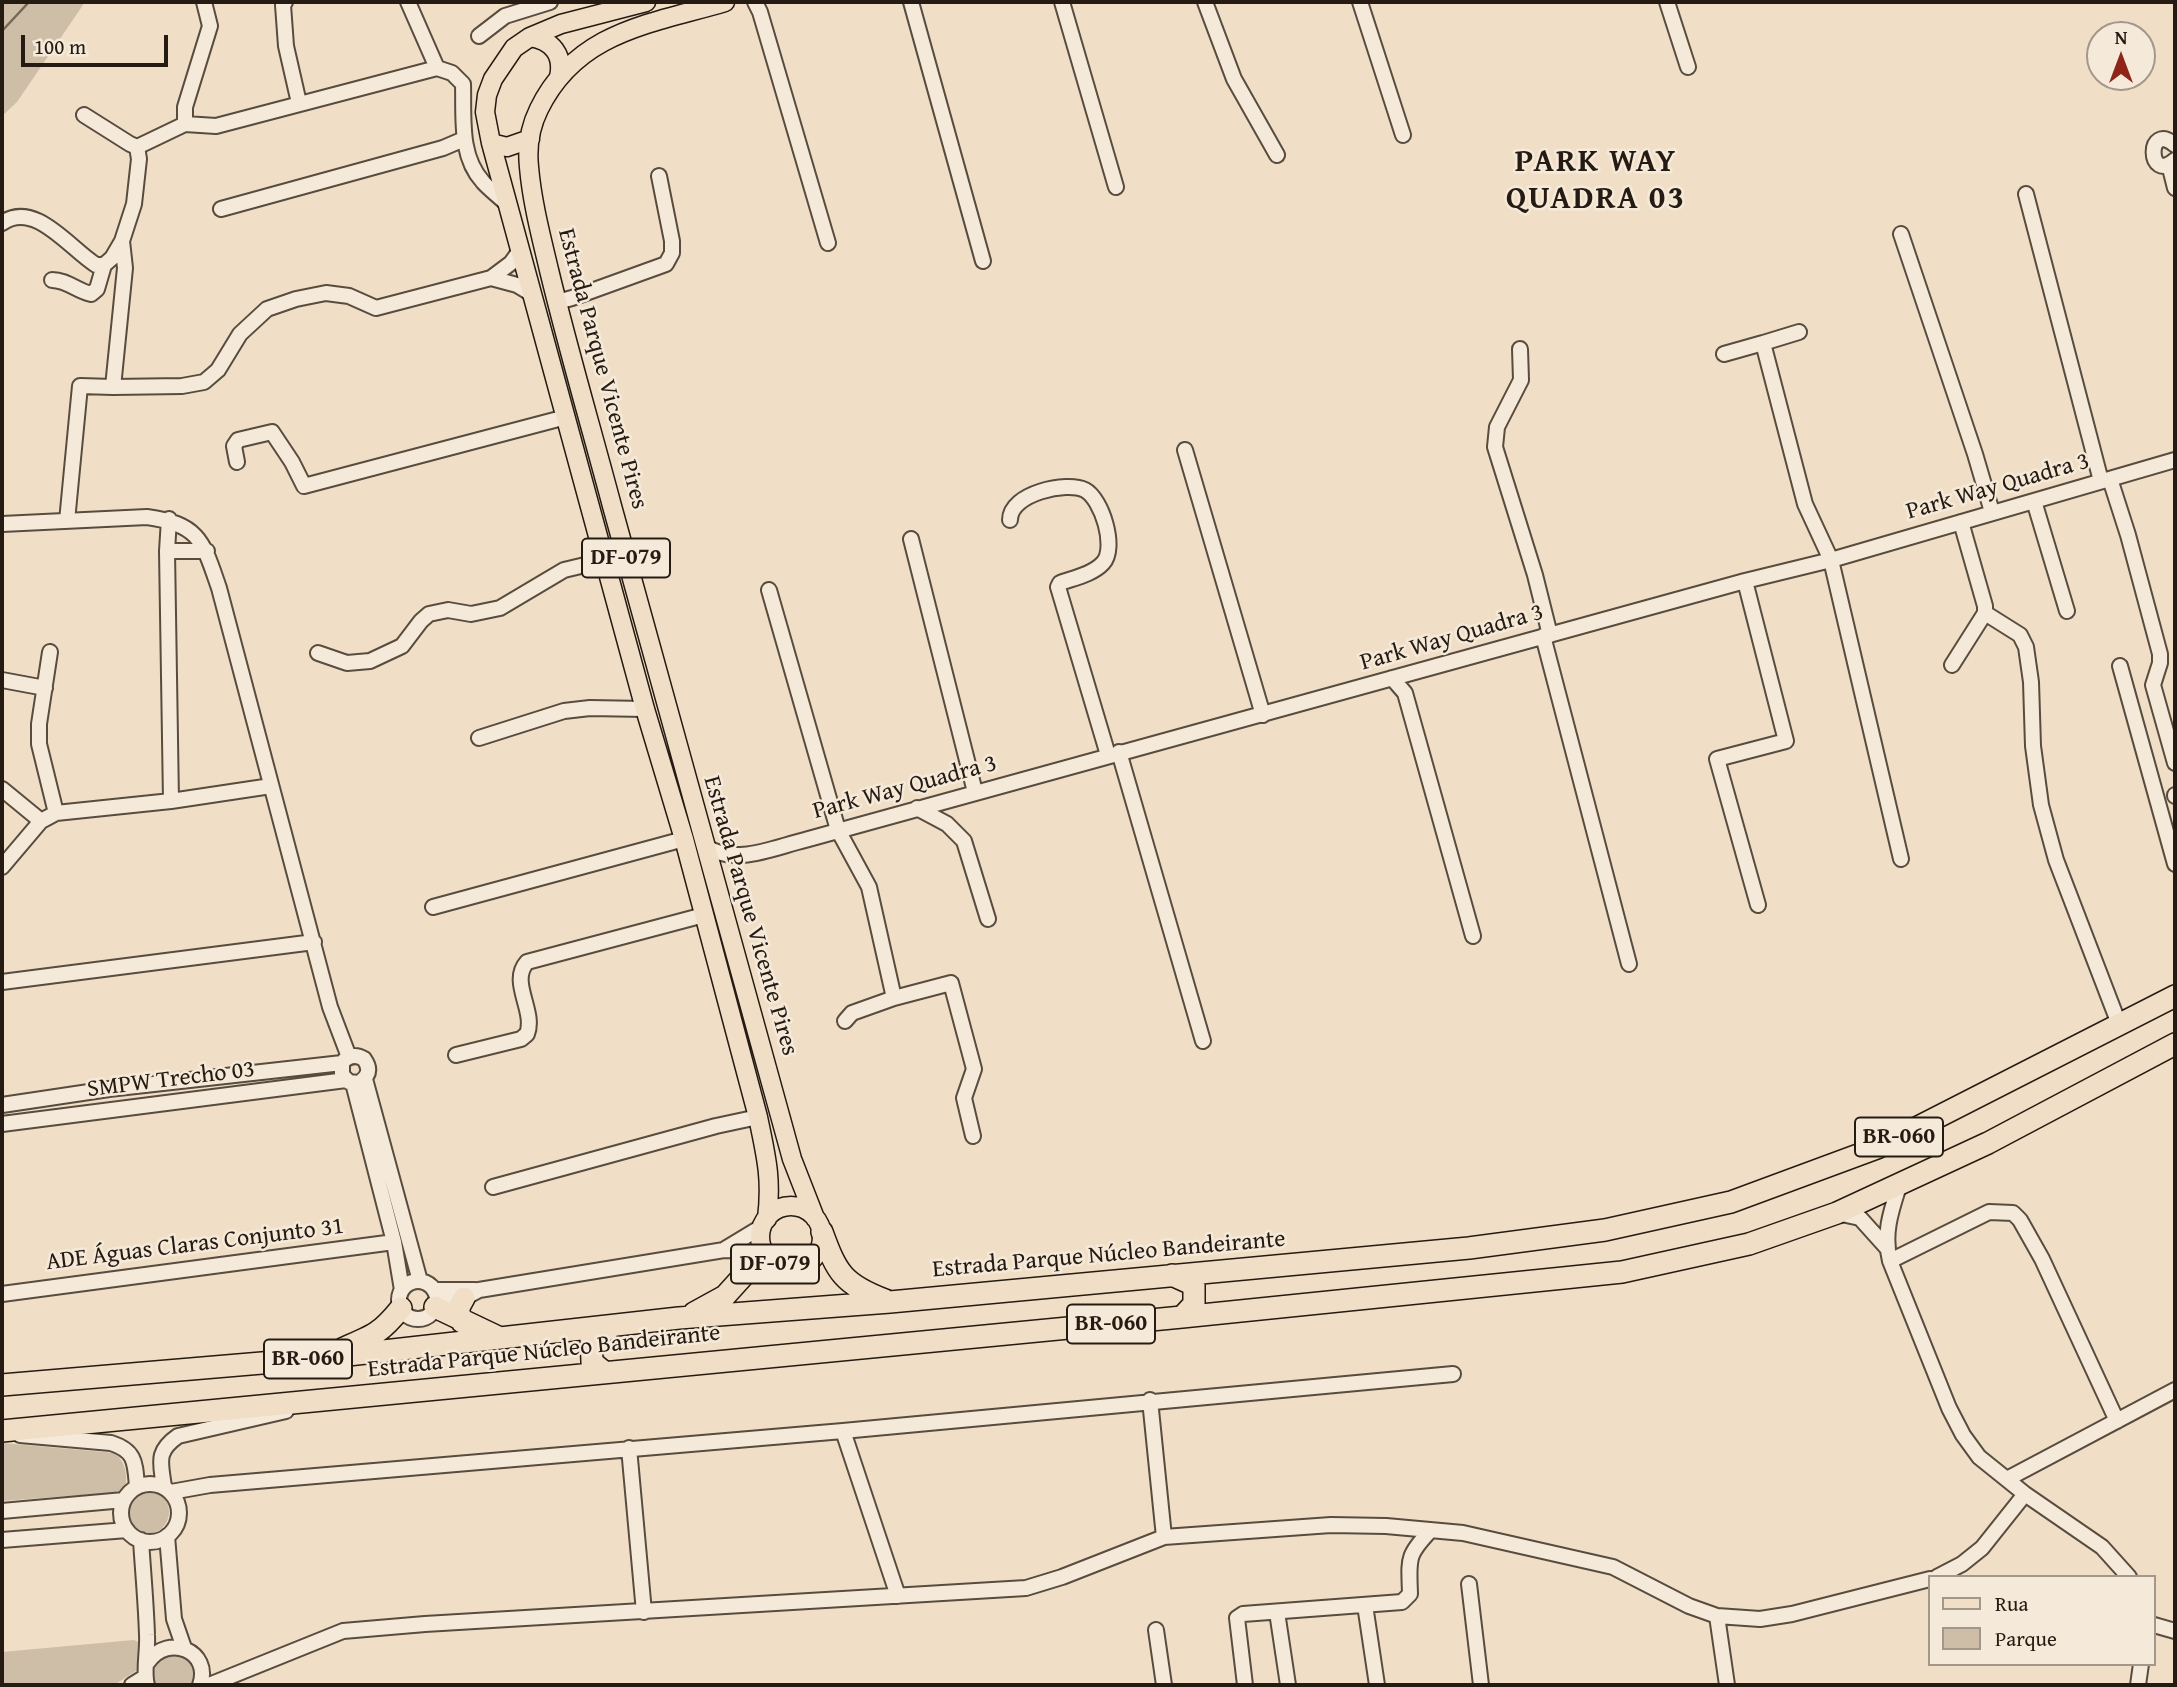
<!DOCTYPE html>
<meta charset="utf-8">
<style>
body{margin:0}
#map{position:relative;width:2177px;height:1687px;overflow:hidden;background:#f0dfc6;font-family:"Gentium Book Plus",serif}
canvas{display:block}
.frame{position:absolute;inset:0;border:4px solid #261b12;pointer-events:none}
.legend{position:absolute;left:1928px;top:1575px;width:228px;height:91px;box-sizing:border-box;background:#f5eada;border:2px solid #a2978a;margin:0;padding:9px 12px;list-style:none;font-size:21px;color:#261b12}
.legend li{display:flex;align-items:center;gap:14px;height:35px}
.legend b{width:35px;border:2px solid #a2978a}
.north{position:absolute;left:2086px;top:21px;width:70px;height:70px;box-sizing:border-box;background:#f5eada;border:2px solid #a2978a;border-radius:50%;rotate:0deg;font-size:19px;font-weight:700;line-height:28px;text-align:center;color:#261b12}
.north::after{content:'';display:block;margin:auto;width:24px;height:32px;background:#8f2418;clip-path:polygon(50% 0,100% 100%,50% 72%,0 100%)}
.scale{position:absolute;left:21px;top:35px;width:147px;height:32px;box-sizing:border-box;border:4px solid #261b12;border-top:0;padding-left:9px;font-size:21px;line-height:24px;white-space:nowrap;color:#261b12;-webkit-text-stroke:5px #f5eada;paint-order:stroke}
</style>
<div id="map">
<canvas width="2177" height="1687"></canvas>
<div class="frame"></div>
<ul class="legend">
<li><b style="height:9px;background:#f0dfc6"></b>Rua</li>
<li><b style="height:19px;background:#cebea7"></b>Parque</li>
</ul>
<div class="north">N</div>
<div class="scale">100 m</div>
</div>
<script>
const context = document.querySelector('canvas').getContext('2d');
context.lineJoin = 'round';
function fill(path, color) {
  context.fillStyle = color;
  context.fill(path, 'evenodd');
}
function trace(path, color, width, dash) {
  context.strokeStyle = color;
  context.lineWidth = width;
  context.lineCap = dash ? 'butt' : 'round';
  context.setLineDash(dash || []);
  context.stroke(path);
}
function drawText(font, color, halo, rows, align = 'center') {
  context.font = font + ' "Gentium Book Plus",serif';
  context.lineWidth = 5;
  context.setLineDash([]);
  context.textBaseline = 'middle';
  context.strokeStyle = halo;
  context.fillStyle = color;
  for (const [text, x, y, turn = 0] of rows) {
    context.save();
    context.translate(x, y);
    context.rotate((+turn || 0) * Math.PI / 180);
    context.textAlign = isNaN(turn) ? turn : align;
    if (halo) context.strokeText(text, 0, 0);
    context.fillText(text, 0, 0);
    context.restore();
  }
}
const green = new Path2D(`
 M 3,2 L 85,2 L 17,102 L 2,116 Z
 M 2,1443 L 115,1453 C 124,1461 127,1471 126,1484 L 120,1491 L 109,1493 L 2,1501 Z
 M125 1512a22 22 0 1 1 44 0a22 22 0 1 1-44 0Z
 M 134,1640 L 143,1644 L 139,1669 L 114,1685 L 2,1685 L 2,1652 Z
 M 170,1651 L 191,1659 L 196,1673 L 193,1685 L 153,1685 L 150,1678 L 153,1663 Z`);
const stream = new Path2D(`
 M 2,31 L 29,2`);
const minor = new Path2D(`
 M 285,2 L 283,5 L 286,46 L 299,103
 M 408,2 L 437,68
 M 755,2 L 760,12 L 828,243
 M 911,2 L 983,261
 M 1062,2 L 1116,187
 M 1205,2 L 1234,79 L 1277,155
 M 1360,2 L 1403,135
 M 1667,2 L 1688,67
 M 479,36 L 505,16 L 550,2
 M 84,115 L 130,144 L 137,147
 M 185,124 L 185,107 L 210,26 L 204,2
 M 2175,145 C 2146,120 2147,185 2175,160
 M 2169,164 L 2175,188
 M 2026,194 L 2101,481
 M 221,209 L 443,148 L 464,139
 M 2,223 C 35,200 69,248 96,265 L 104,265 L 112,258 L 122,241
 M 1901,234 L 1975,454 L 1992,512
 M 491,278 L 517,285 L 532,294
 M 52,280 C 67,280 77,291 91,294 L 97,289 L 104,265
 M 557,302 L 572,298 L 666,264 L 672,253 L 672,241 L 659,176
 M 1799,332 L 1763,343 L 1805,504 L 1831,560 L 1901,859
 M 1520,349 L 1521,380 L 1497,427 L 1495,447 L 1535,575 L 1550,635
 M 1724,354 L 1763,343
 M 113,387 L 182,386 L 204,382 L 218,370 L 240,334 L 267,309 L 296,299 L 326,293 L 349,296 L 376,308 L 491,278 L 511,263 L 521,249
 M 1185,450 L 1263,715
 M 237,462 L 234,446 L 238,440 L 272,432 L 292,462 L 304,486 L 566,417
 M 2110,479 L 2128,535 L 2160,654 L 2160,663 L 2153,685 L 2175,763
 M 2034,501 L 2067,611
 M 169,519 L 167,551 L 171,801
 M 1010,520 C 1010,493 1067,481 1085,490 C 1102,499 1117,548 1103,563 C 1093,574 1074,578 1060,583 L 1058,587 L 1108,755
 M 67,521 L 80,386 L 113,387 L 125,268 L 122,241 L 134,204 L 139,159 L 137,147 L 185,124 L 216,126 L 437,68 L 452,73 L 463,84 C 464,117 459,156 483,182 C 490,190 500,197 508,205
 M 2,524 L 147,517 C 200,524 203,542 219,588 L 330,1007 L 349,1057
 M 911,539 L 975,792
 M 167,551 L 207,551
 M 1745,581 L 1786,741 L 1717,759 L 1758,905
 M 769,590 L 838,830 L 869,887 L 894,998 L 852,1013 L 845,1021
 M 1985,613 L 2020,635 L 2026,647 L 2031,682 L 2033,746 L 2041,805 L 2056,860 L 2119,1024
 M 1543,636 L 1629,964
 M 50,652 L 39,724 L 39,744 L 56,813
 M 318,653 L 347,663 L 370,661 L 402,646 L 421,621 L 429,614 L 448,610 L 471,614 L 500,608 L 564,570 L 606,560
 M 1952,665 L 1985,613 L 1985,606 L 1961,522
 M 2120,666 L 2175,864
 M 1392,678 L 1405,693 L 1473,936
 M 2,680 L 45,688
 M 479,738 L 564,711 L 590,708 L 645,709
 M 1119,752 L 1203,1041
 M 2,789 L 41,821
 M 2175,795 L 2175,796
 M 917,808 L 947,824 L 964,841 L 988,919
 M 705,846 C 735,866 772,848 805,840 L 1745,581 L 1831,560 L 2175,460
 M 2,867 L 41,821 L 56,813 L 171,801 L 271,786
 M 433,907 L 684,839
 M 2,982 L 314,942
 M 894,998 L 951,983 L 974,1069 L 964,1098 L 973,1136
 M 456,1055 L 521,1039 L 527,1034 C 536,1011 509,982 527,962 L 704,915
 M 365,1079 L 420,1281
 M 353,1083 L 394,1242 L 402,1290
 M 2,1105 L 109,1089 L 342,1063 C 348,1055 356,1054 364,1059 C 371,1069 369,1076 359,1083 L 349,1082 L 342,1075 L 342,1063
 M 2,1124 L 346,1080
 M 1899,1186 C 1891,1211 1883,1234 1890,1261 L 1949,1408 L 1963,1435 L 1979,1457 L 2025,1494 L 2102,1547 L 2129,1577
 M 493,1187 L 716,1126 L 758,1117
 M 1837,1213 L 1860,1218 L 1887,1248
 M 725,1249 L 763,1226
 M 1890,1261 L 1989,1212 L 2013,1213 L 2020,1220 L 2042,1259 L 2117,1421
 M399 1300a19 19 0 1 1 38 0a19 19 0 1 1-38 0Z
 M 434,1290 L 475,1290
 M 2,1294 L 394,1242
 M 436,1302 L 464,1298 L 479,1290 L 724,1250 L 762,1251
 M 1150,1400 L 1164,1537
 M 843,1431 L 898,1596
 M 20,1435 L 111,1443 C 136,1451 135,1463 137,1487
 M 629,1448 L 644,1612
 M 2007,1479 L 2175,1390
 M121 1513a29 29 0 1 1 58 0a29 29 0 1 1-58 0Z
 M 164,1487 C 161,1463 155,1452 178,1436 L 286,1411
 M 171,1492 L 210,1485 L 843,1431 L 1453,1374
 M 2,1511 L 124,1500
 M 167,1536 L 174,1619 L 184,1648
 M 2,1540 L 127,1530
 M 141,1540 C 143,1572 146,1603 147,1635 C 148,1651 143,1672 147,1685
 M 1937,1577 L 1962,1564 L 1982,1548 L 2025,1494
 M 1469,1584 L 1481,1685
 M 1365,1605 L 1377,1685
 M 1277,1612 L 1288,1685
 M 1717,1616 L 1727,1685
 M 2154,1625 L 2175,1631
 M 1156,1630 L 1164,1685
 M 148,1662 C 168,1633 212,1651 200,1685
 M 132,1685 L 145,1677
 M 209,1685 L 343,1631 L 425,1624 L 1026,1588 L 1062,1577 L 1164,1537 L 1331,1525 L 1386,1526 L 1463,1533 L 1613,1567 L 1689,1606 L 1717,1616 L 1760,1619 L 1792,1614 L 1930,1579
 M 1245,1685 L 1237,1618 L 1243,1614 L 1402,1602 L 1410,1594 C 1409,1559 1406,1556 1431,1530
 M 2138,1685 L 2141,1664`);
const major = new Path2D(`
 M 646,2 L 561,24 L 530,37 L 514,48 L 493,79 L 487,95 L 485,112 L 491,143 L 645,709 L 684,839 L 758,1117 C 766,1156 772,1178 767,1219
 M 725,2 C 651,24 577,31 539,109 C 530,127 527,148 529,167 C 532,202 541,236 549,270 C 568,349 591,427 612,506 C 671,724 733,941 792,1159 L 815,1218
 M 530,37 C 552,40 564,55 559,77
 M 491,143 L 507,147 L 530,139
 M760 1237a31 31 0 1 1 62 0a31 31 0 1 1-62 0Z`);
const highway = new Path2D(`
 M 822,1232 C 837,1273 843,1284 885,1300
 M 1172,1275 L 1194,1285 L 1194,1304 L 1182,1317
 M 435,1307 L 498,1337
 M 694,1313 L 725,1296 L 763,1254
 M 462,1322 L 458,1309 L 464,1298
 M 344,1348 C 373,1336 381,1333 401,1308
 M 604,1372 L 592,1362 L 591,1336 L 609,1329
 M 2,1385 L 321,1358 L 679,1318 L 890,1302 L 1469,1248 L 1605,1230 L 1731,1202 L 1877,1148 L 2175,996
 M 2,1431 L 1182,1317 L 1622,1272 L 1749,1244 L 1837,1213 L 1988,1143 L 2175,1044`);
const shields = [
 [626,558,88],
 [1899,1137,88],
 [775,1264,88],
 [1111,1324,88],
 [308,1359,88]
];
const shieldNames = [
 ["DF-079",626,558],
 ["BR-060",1899,1137],
 ["DF-079",775,1264],
 ["BR-060",1111,1324],
 ["BR-060",308,1359]
];
const streetNames = [
 ["Estrada Parque Vicente Pires",602,369,75],
 ["Park Way Quadra 3",1998,487,-16],
 ["Park Way Quadra 3",1452,638,-16],
 ["Park Way Quadra 3",905,788,-15],
 ["Estrada Parque Vicente Pires",750,916,74],
 ["SMPW Trecho 03",171,1080,-7],
 ["ADE Águas Claras Conjunto 31",195,1245,-7],
 ["Estrada Parque Núcleo Bandeirante",1109,1255,-5],
 ["Estrada Parque Núcleo Bandeirante",544,1352,-6]
];
const districtNames = [
 ["PARK WAY",1596,163],
 ["QUADRA 03",1596,200]
];
fill(green, '#cebea7');
trace(stream, '#766859', 2.5);
trace(minor, '#584c3f', 18);
trace(major, '#261b12', 21);
trace(highway, '#261b12', 24);
trace(minor, '#f5eada', 14);
trace(major, '#f0dfc6', 18);
trace(highway, '#f0dfc6', 21);
for (const [x, y, w] of shields) {
  const box = new Path2D();
  box.roundRect(x - w / 2, y - 19.5, w, 39, 5);
  context.fillStyle = '#f5eada';
  context.fill(box);
  trace(box, '#261b12', 2);
}
drawText('bold 23px', '#261b12', null, shieldNames);
drawText('24px', '#261b12', '#f5eada', streetNames);
context.letterSpacing = '2px';
drawText('bold 32px', '#261b12', '#f5eada', districtNames);
context.letterSpacing = '0px';
</script>
